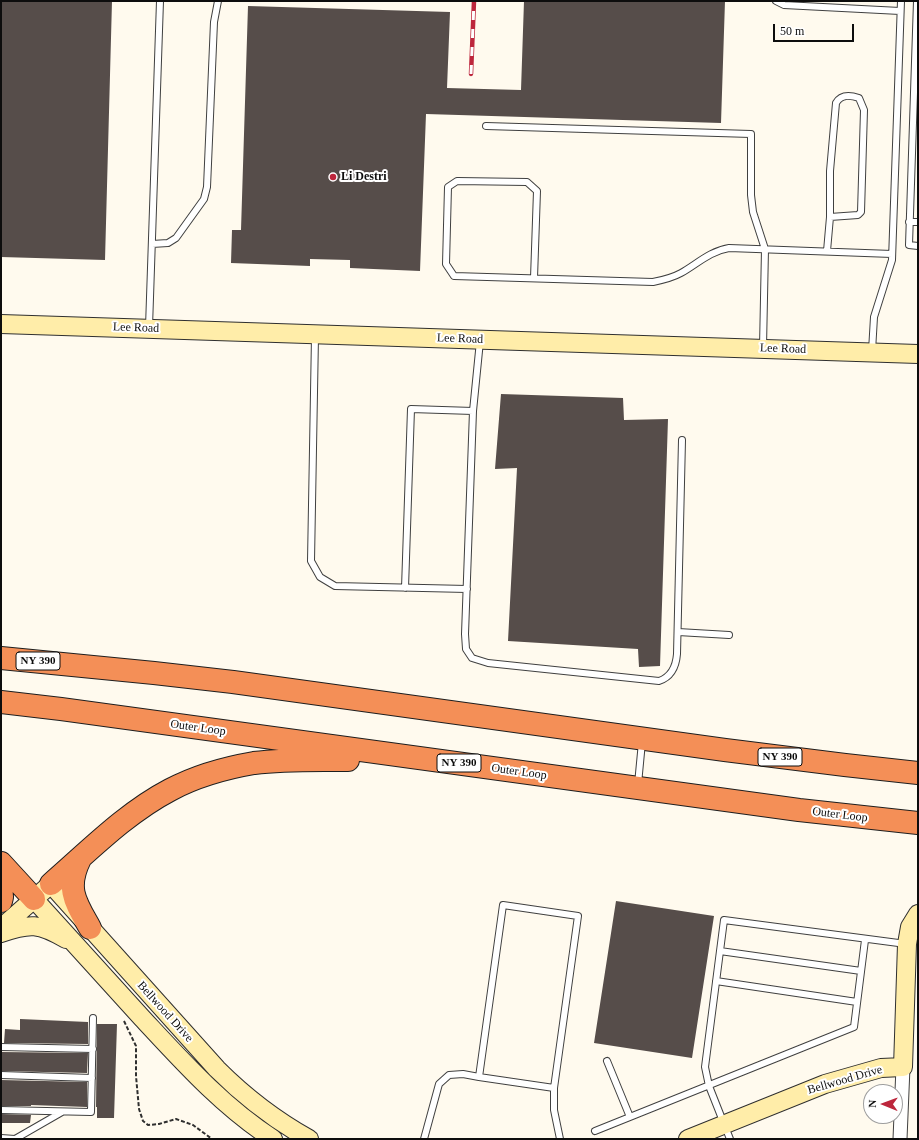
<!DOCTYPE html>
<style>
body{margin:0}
#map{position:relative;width:919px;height:1140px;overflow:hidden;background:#fffaee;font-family:"Times New Roman",serif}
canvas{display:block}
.frame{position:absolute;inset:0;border:2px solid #0d0d0d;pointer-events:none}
.north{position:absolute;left:863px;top:1084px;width:40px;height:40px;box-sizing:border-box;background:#fff;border:1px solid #9e9e9e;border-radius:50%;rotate:271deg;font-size:11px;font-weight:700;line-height:16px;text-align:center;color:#0d0d0d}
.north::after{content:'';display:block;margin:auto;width:14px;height:18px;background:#bd263c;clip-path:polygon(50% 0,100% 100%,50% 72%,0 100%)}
.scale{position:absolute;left:773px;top:24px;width:81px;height:18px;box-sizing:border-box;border:2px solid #0d0d0d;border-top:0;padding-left:5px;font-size:12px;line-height:14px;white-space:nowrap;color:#0d0d0d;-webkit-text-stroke:3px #fff;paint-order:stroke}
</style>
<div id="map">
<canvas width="919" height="1140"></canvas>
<div class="frame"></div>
<div class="north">N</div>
<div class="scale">50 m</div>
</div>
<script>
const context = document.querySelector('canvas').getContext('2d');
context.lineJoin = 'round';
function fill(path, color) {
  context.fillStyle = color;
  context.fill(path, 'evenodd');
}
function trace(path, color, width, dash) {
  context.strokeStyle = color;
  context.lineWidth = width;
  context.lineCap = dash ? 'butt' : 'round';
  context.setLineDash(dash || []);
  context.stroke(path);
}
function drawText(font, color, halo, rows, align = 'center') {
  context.font = font + ' "Times New Roman",serif';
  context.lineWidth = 4;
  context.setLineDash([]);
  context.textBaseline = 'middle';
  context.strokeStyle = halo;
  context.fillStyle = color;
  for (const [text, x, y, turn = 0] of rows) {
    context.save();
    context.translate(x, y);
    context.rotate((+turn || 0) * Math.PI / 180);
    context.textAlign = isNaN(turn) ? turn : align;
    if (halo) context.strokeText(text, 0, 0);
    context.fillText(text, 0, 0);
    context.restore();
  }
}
const building = new Path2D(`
 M 1,1 L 112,1 L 105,260 L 1,257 Z
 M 524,1 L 725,1 L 721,123 L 426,114 L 420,271 L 350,268 L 350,260 L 310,259 L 310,266 L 231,263 L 232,230 L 241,230 L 248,6 L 450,12 L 447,88 L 521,90 Z
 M 501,394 L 623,398 L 624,420 L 668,419 L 660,666 L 639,667 L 638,649 L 508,641 L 517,468 L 495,469 Z
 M 616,901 L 714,916 L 692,1058 L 594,1043 Z
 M 20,1019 L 88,1022 L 88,1044 L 4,1043 L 5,1029 L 20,1030 Z
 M 97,1024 L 117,1024 L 114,1118 L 97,1118 L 97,1107 L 96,1107 Z
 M 1,1052 L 88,1053 L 87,1073 L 1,1071 Z
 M 1,1080 L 87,1082 L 87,1107 L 31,1105 L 31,1106 L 1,1106 Z
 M 1,1114 L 31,1115 L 30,1123 L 1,1123 Z`);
const path = new Path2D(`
 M 124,1021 L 136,1046 L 136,1076 L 139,1109 L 143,1121 L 148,1125 L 159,1124 L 176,1119 L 193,1125 L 212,1139`);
const lane = new Path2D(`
 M 776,1 L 784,5 L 900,11
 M 917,1 L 909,245 L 918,246
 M 486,126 L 751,134 L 751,195 L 753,212 L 765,249 L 763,347
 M 909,222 L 918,222
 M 152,244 L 168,243 L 176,238 L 204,199 L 207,187 L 214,22 L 218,1
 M 827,251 L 830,217 L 858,215 L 861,212 L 864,110 L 859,98 C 850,95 841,94 836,103 L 830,171 L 830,217
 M 534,278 L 537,191 L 527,182 L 457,181 L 448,187 L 446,264 L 454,276 L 653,282 C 663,280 672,278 681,273 C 697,264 710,251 729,248 L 892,254
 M 149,327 L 160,1
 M 315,336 L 311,561 L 320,577 L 335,586 L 467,589
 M 480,341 L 473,411 L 465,634 L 466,649 L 472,658 L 488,663 L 659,681 C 671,677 676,667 677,654 L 682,440
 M 872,351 L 874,317 L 892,260 L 901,1
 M 405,588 L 411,409 L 473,411
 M 678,632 L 729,635
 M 638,784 L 642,742
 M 503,905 L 578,916 L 554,1088 L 479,1077 Z
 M 720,951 L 861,971
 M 716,981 L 857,1002
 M 1,1047 L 93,1049
 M 607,1061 L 630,1117
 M 1,1075 L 92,1078
 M 554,1088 L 554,1110 L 560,1139
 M 1,1110 L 91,1112 L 93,1018
 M 595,1131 L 854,1027 L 865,940
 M 1,1138 L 15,1139
 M 15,1139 L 62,1112
 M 424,1139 L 439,1084 L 449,1075 L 463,1074 L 479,1077
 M 730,1139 L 709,1086 L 705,1067 L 724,920 L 906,944`);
const street = new Path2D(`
 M 900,1139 L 903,1067`);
const secondary = new Path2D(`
 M 1,324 L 918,354
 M 34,899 C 70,939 106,978 142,1018 C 182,1061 223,1107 273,1139
 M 1,928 L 51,884 L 217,1069 C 245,1097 275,1120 309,1139
 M 1,933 C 30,923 39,923 66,939
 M 688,1139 L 825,1084 L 881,1068 L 903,1067 L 907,944 L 910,927 L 918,914`);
const highway = new Path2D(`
 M 1,658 L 154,673 L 233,682 L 725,750 L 845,765 L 918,773
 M 1,702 L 61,709 L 799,810 L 918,823
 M 80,859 C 65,889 76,903 90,928
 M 1,863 L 34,899
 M 51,884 C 89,851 126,813 170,790 C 196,776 225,768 254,763 C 285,759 317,760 348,760
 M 1,885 L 2,897 L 1,901`);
const rail = new Path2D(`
 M 471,74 L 474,1`);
const markers = [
 [333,177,4,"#bd263c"]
];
const shields = [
 [38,661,44],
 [780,757,44],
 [459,763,44]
];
const shieldNames = [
 ["NY 390",38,661],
 ["NY 390",780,757],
 ["NY 390",459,763]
];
const poiNames = [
 ["Li Destri",341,177]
];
const streetNames = [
 ["Lee Road",136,328,2],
 ["Lee Road",460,339,2],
 ["Lee Road",783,349,2],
 ["Outer Loop",198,728,8],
 ["Outer Loop",519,772,8],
 ["Outer Loop",840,815,7],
 ["Bellwood Drive",165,1012,48],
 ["Bellwood Drive",845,1080,-16]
];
fill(building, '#564d4a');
trace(lane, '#404040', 8);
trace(street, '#404040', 15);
trace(secondary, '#2f2f2f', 20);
trace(highway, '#1e1e1e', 24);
trace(path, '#2f2f2f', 2, [4, 2]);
trace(lane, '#fff', 6);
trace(street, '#fff', 13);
trace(secondary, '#ffeda9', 18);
trace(highway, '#f48f57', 22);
trace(rail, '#bd263c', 4.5);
trace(rail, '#fff', 3, [9]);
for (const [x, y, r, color] of markers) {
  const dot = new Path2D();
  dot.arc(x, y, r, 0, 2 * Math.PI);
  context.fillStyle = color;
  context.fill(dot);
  trace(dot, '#fff', 1.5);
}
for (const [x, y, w] of shields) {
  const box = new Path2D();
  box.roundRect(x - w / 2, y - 9, w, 18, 3);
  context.fillStyle = '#fff';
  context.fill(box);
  trace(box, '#0d0d0d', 1);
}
drawText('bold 11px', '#0d0d0d', null, shieldNames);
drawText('bold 12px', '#0d0d0d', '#fff', poiNames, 'left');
drawText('12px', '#0d0d0d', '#fff', streetNames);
</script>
